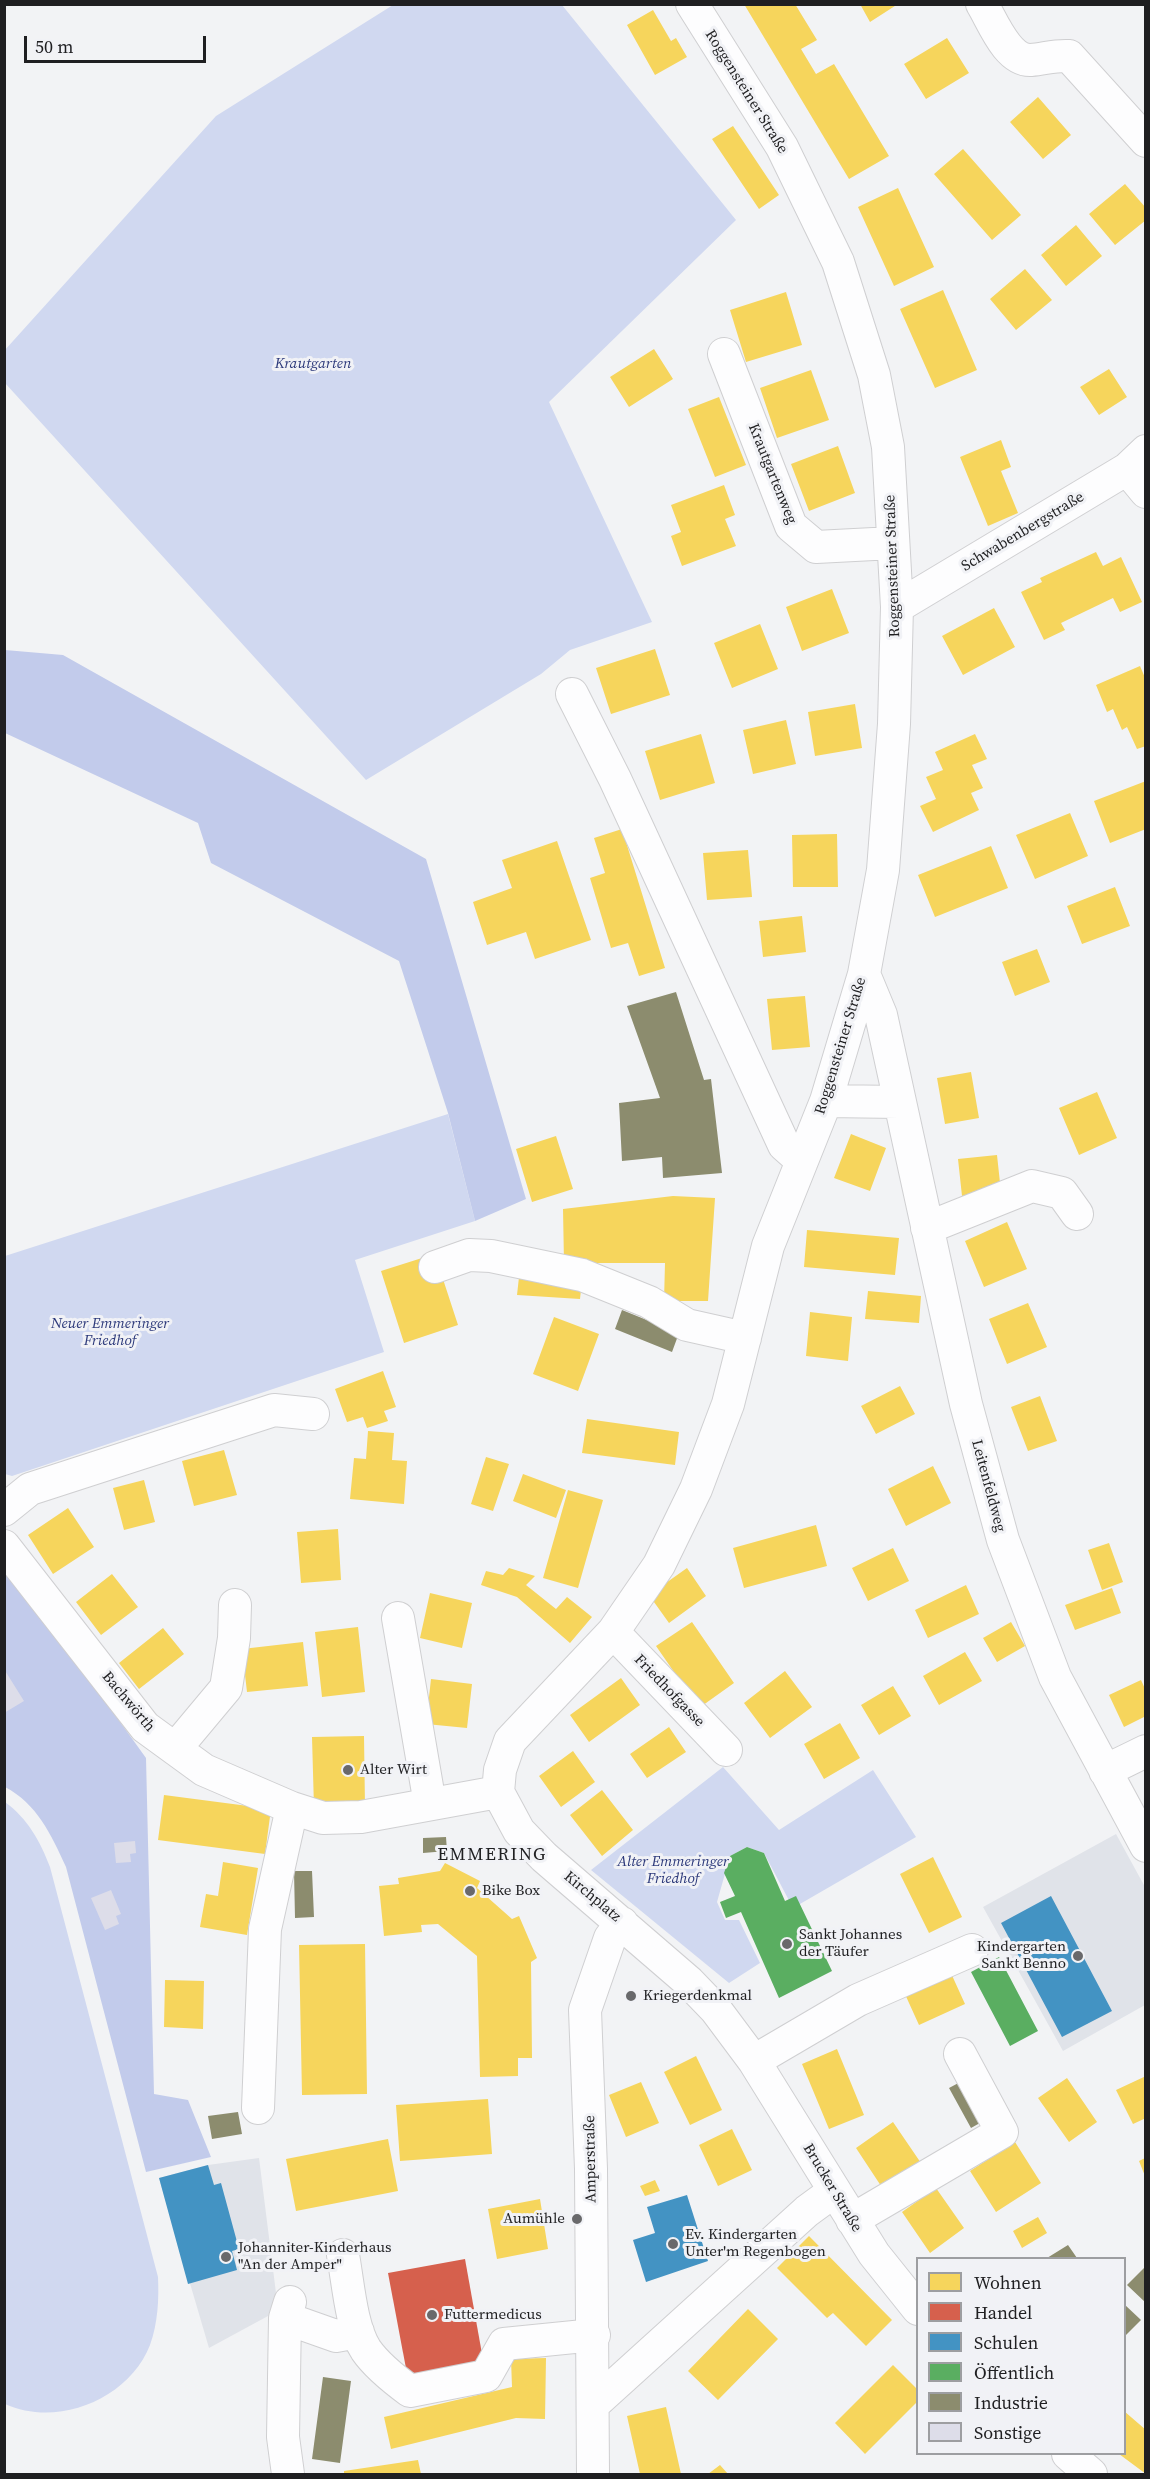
<!DOCTYPE html>
<meta charset="utf-8">
<style>
body{margin:0}
#map{position:relative;width:1150px;height:2479px;overflow:hidden;background:#f2f3f5;font-family:"Source Serif 4",serif}
canvas{display:block}
.frame{position:absolute;inset:0;border:6px solid #1f1f21;pointer-events:none}
.legend{position:absolute;left:916px;top:2257px;width:210px;height:198px;box-sizing:border-box;background:#f1f2f6;border:2px solid #9d9ea1;margin:0;padding:8px 10px;list-style:none;font-size:18px;color:#1f1f21}
.legend li{display:flex;align-items:center;gap:12px;height:30px}
.legend b{width:30px;border:2px solid #9d9ea1}
.scale{position:absolute;left:24px;top:36px;width:182px;height:27px;box-sizing:border-box;border:3px solid #1f1f21;border-top:0;padding-left:8px;font-size:18px;line-height:21px;white-space:nowrap;color:#1f1f21;-webkit-text-stroke:4px #f1f2f6;paint-order:stroke}
</style>
<div id="map">
<canvas width="1150" height="2479"></canvas>
<div class="frame"></div>
<ul class="legend">
<li><b style="height:16px;background:#f6d55c"></b>Wohnen</li>
<li><b style="height:16px;background:#d6604d"></b>Handel</li>
<li><b style="height:16px;background:#4393c3"></b>Schulen</li>
<li><b style="height:16px;background:#5aae61"></b>Öffentlich</li>
<li><b style="height:16px;background:#8c8c6e"></b>Industrie</li>
<li><b style="height:16px;background:#dddde9"></b>Sonstige</li>
</ul>
<div class="scale">50 m</div>
</div>
<script>
const context = document.querySelector('canvas').getContext('2d');
context.lineJoin = 'round';
function fill(path, color) {
  context.fillStyle = color;
  context.fill(path, 'evenodd');
}
function trace(path, color, width, dash) {
  context.strokeStyle = color;
  context.lineWidth = width;
  context.lineCap = dash ? 'butt' : 'round';
  context.setLineDash(dash || []);
  context.stroke(path);
}
function drawText(font, color, halo, rows, align = 'center') {
  context.font = font + ' "Source Serif 4",serif';
  context.lineWidth = 6;
  context.setLineDash([]);
  context.textBaseline = 'middle';
  context.strokeStyle = halo;
  context.fillStyle = color;
  for (const [text, x, y, turn = 0] of rows) {
    context.save();
    context.translate(x, y);
    context.rotate((+turn || 0) * Math.PI / 180);
    context.textAlign = isNaN(turn) ? turn : align;
    if (halo) context.strokeText(text, 0, 0);
    context.fillText(text, 0, 0);
    context.restore();
  }
}
const built = new Path2D(`
 M 1116,1834 L 1145,1887 L 1145,2005 L 1063,2051 L 983,1907 Z
 M 259,2158 L 276,2293 L 268,2316 L 209,2348 L 159,2178 L 208,2165 Z`);
const green = new Path2D(`
 M 393,5 L 562,5 L 736,220 L 549,402 L 652,622 L 570,650 L 541,674 L 366,780 L 5,383 L 4,351 L 216,116 Z
 M 448,1114 L 475,1221 L 355,1260 L 384,1352 L 12,1476 L 5,1474 L 5,1256 Z
 M 723,1767 L 779,1830 L 873,1770 L 916,1837 L 793,1908 L 764,1853 L 747,1847 L 730,1856 L 717,1902 L 725,1920 L 739,1920 L 760,1963 L 729,1983 L 591,1870 Z
 M 5,1802 C 28,1819 40,1841 50,1867 L 158,2277 C 159,2299 158,2323 150,2345 C 129,2399 58,2428 5,2404 Z`);
const forest = new Path2D(`
 M 5,650 L 63,655 L 426,859 L 526,1199 L 475,1221 L 448,1113 L 399,961 L 211,863 L 198,823 L 5,733 Z
 M 4,1572 L 51,1626 L 146,1758 L 154,2094 L 188,2100 L 211,2157 L 146,2172 L 66,1867 C 51,1834 37,1804 5,1787 Z`);
const homes = new Path2D(`
 M 744,4 L 795,4 L 817,40 L 801,49 L 816,74 L 834,64 L 889,156 L 849,179 Z
 M 860,4 L 898,4 L 870,22 Z
 M 653,10 L 671,41 L 676,38 L 687,57 L 655,75 L 627,25 Z
 M 947,38 L 969,73 L 926,99 L 904,64 Z
 M 1038,97 L 1071,135 L 1043,159 L 1010,122 Z
 M 733,126 L 779,195 L 759,209 L 712,139 Z
 M 963,149 L 1021,215 L 992,240 L 934,174 Z
 M 1125,184 L 1146,208 L 1146,220 L 1115,245 L 1089,214 Z
 M 898,188 L 934,267 L 894,286 L 858,207 Z
 M 1076,225 L 1102,256 L 1066,286 L 1041,255 Z
 M 1025,269 L 1052,300 L 1016,330 L 990,299 Z
 M 943,290 L 977,370 L 935,388 L 900,309 Z
 M 786,292 L 802,345 L 746,362 L 730,310 Z
 M 654,349 L 673,379 L 629,407 L 610,377 Z
 M 1109,369 L 1127,397 L 1099,415 L 1080,387 Z
 M 811,370 L 829,420 L 777,438 L 760,388 Z
 M 719,397 L 746,465 L 715,477 L 688,409 Z
 M 1001,440 L 1011,467 L 1001,471 L 1018,513 L 988,526 L 960,457 Z
 M 838,446 L 855,493 L 809,511 L 791,464 Z
 M 724,485 L 735,515 L 725,519 L 736,546 L 682,566 L 671,536 L 681,532 L 671,505 Z
 M 1096,552 L 1103,566 L 1121,557 L 1142,602 L 1120,612 L 1113,598 L 1061,623 L 1065,630 L 1044,640 L 1021,592 L 1042,582 L 1040,578 Z
 M 832,589 L 849,633 L 802,651 L 786,607 Z
 M 994,608 L 1015,647 L 963,675 L 942,636 Z
 M 760,624 L 778,669 L 732,688 L 714,643 Z
 M 655,649 L 670,695 L 611,714 L 596,668 Z
 M 1140,666 L 1146,680 L 1146,746 L 1137,749 L 1127,727 L 1122,730 L 1113,709 L 1107,712 L 1096,685 Z
 M 855,704 L 862,748 L 815,756 L 808,712 Z
 M 786,720 L 796,764 L 753,774 L 743,730 Z
 M 701,734 L 715,783 L 660,800 L 645,751 Z
 M 975,734 L 987,759 L 972,765 L 983,788 L 971,793 L 979,810 L 933,832 L 920,806 L 936,799 L 926,777 L 943,770 L 935,752 Z
 M 1146,781 L 1146,829 L 1110,843 L 1094,801 Z
 M 1070,813 L 1088,856 L 1035,879 L 1016,835 Z
 M 622,829 L 665,968 L 639,976 L 628,943 L 611,948 L 590,878 L 605,873 L 594,838 Z
 M 837,834 L 838,887 L 793,887 L 792,835 Z
 M 557,841 L 591,940 L 535,959 L 526,932 L 487,945 L 473,902 L 512,888 L 502,860 Z
 M 991,846 L 1008,888 L 935,917 L 918,875 Z
 M 748,850 L 752,897 L 707,900 L 703,853 Z
 M 1115,887 L 1130,926 L 1082,944 L 1067,906 Z
 M 802,916 L 806,952 L 763,957 L 759,921 Z
 M 1037,949 L 1050,982 L 1015,996 L 1002,962 Z
 M 805,996 L 810,1047 L 772,1050 L 767,999 Z
 M 971,1072 L 979,1118 L 945,1124 L 937,1078 Z
 M 1097,1092 L 1117,1138 L 1079,1155 L 1059,1108 Z
 M 851,1134 L 886,1148 L 870,1191 L 834,1178 Z
 M 556,1136 L 573,1189 L 532,1202 L 516,1149 Z
 M 997,1155 L 1001,1192 L 962,1196 L 958,1159 Z
 M 673,1196 L 715,1198 L 708,1301 L 664,1301 L 665,1263 L 564,1263 L 563,1209 Z
 M 1007,1222 L 1027,1269 L 984,1287 L 965,1241 Z
 M 807,1230 L 899,1238 L 895,1275 L 804,1267 Z
 M 422,1258 L 428,1277 L 441,1273 L 458,1325 L 404,1343 L 381,1271 Z
 M 519,1277 L 582,1281 L 580,1299 L 517,1295 Z
 M 868,1291 L 921,1296 L 919,1323 L 865,1319 Z
 M 1028,1303 L 1047,1347 L 1007,1364 L 989,1319 Z
 M 810,1312 L 852,1317 L 848,1361 L 806,1356 Z
 M 554,1317 L 599,1334 L 578,1391 L 533,1374 Z
 M 383,1371 L 396,1407 L 384,1411 L 388,1421 L 367,1428 L 363,1417 L 347,1422 L 335,1389 Z
 M 900,1386 L 915,1414 L 876,1434 L 861,1406 Z
 M 1040,1396 L 1057,1441 L 1028,1451 L 1011,1407 Z
 M 587,1419 L 679,1432 L 675,1465 L 582,1453 Z
 M 368,1431 L 394,1433 L 392,1460 L 407,1461 L 404,1504 L 350,1499 L 354,1458 L 366,1459 Z
 M 224,1450 L 237,1495 L 194,1506 L 182,1461 Z
 M 486,1457 L 509,1464 L 493,1511 L 471,1504 Z
 M 933,1466 L 951,1503 L 906,1526 L 888,1489 Z
 M 523,1474 L 566,1490 L 556,1518 L 513,1501 Z
 M 144,1480 L 155,1522 L 124,1530 L 113,1488 Z
 M 568,1490 L 603,1500 L 578,1588 L 543,1578 Z
 M 68,1508 L 94,1547 L 53,1574 L 28,1535 Z
 M 816,1525 L 827,1566 L 744,1588 L 733,1548 Z
 M 338,1529 L 341,1580 L 301,1583 L 297,1532 Z
 M 1109,1543 L 1123,1582 L 1102,1590 L 1088,1550 Z
 M 893,1548 L 909,1581 L 868,1601 L 852,1568 Z
 M 509,1568 L 535,1576 L 526,1585 L 556,1609 L 567,1597 L 592,1617 L 570,1643 L 517,1597 L 481,1585 L 486,1571 L 503,1575 Z
 M 687,1568 L 706,1596 L 669,1623 L 649,1595 Z
 M 112,1574 L 138,1607 L 101,1635 L 76,1602 Z
 M 966,1585 L 979,1614 L 928,1638 L 915,1610 Z
 M 1112,1588 L 1121,1613 L 1075,1630 L 1065,1605 Z
 M 430,1593 L 472,1603 L 462,1648 L 420,1638 Z
 M 692,1622 L 734,1683 L 699,1708 L 656,1646 Z
 M 1011,1622 L 1025,1646 L 997,1662 L 983,1638 Z
 M 358,1627 L 365,1692 L 322,1697 L 315,1632 Z
 M 163,1628 L 184,1654 L 139,1689 L 119,1663 Z
 M 303,1642 L 308,1686 L 247,1692 L 242,1649 Z
 M 965,1652 L 982,1681 L 939,1705 L 923,1676 Z
 M 785,1671 L 812,1707 L 770,1738 L 744,1703 Z
 M 621,1678 L 640,1705 L 589,1742 L 570,1715 Z
 M 431,1679 L 472,1684 L 467,1728 L 426,1724 Z
 M 1141,1680 L 1146,1691 L 1146,1716 L 1124,1727 L 1109,1695 Z
 M 893,1686 L 911,1716 L 879,1735 L 861,1705 Z
 M 840,1723 L 860,1758 L 824,1779 L 804,1744 Z
 M 669,1727 L 686,1752 L 647,1778 L 630,1754 Z
 M 364,1736 L 365,1807 L 314,1808 L 312,1737 Z
 M 573,1751 L 595,1782 L 561,1807 L 539,1776 Z
 M 602,1790 L 633,1830 L 602,1856 L 570,1815 Z
 M 164,1795 L 271,1809 L 265,1854 L 158,1840 Z
 M 933,1857 L 962,1917 L 929,1933 L 900,1874 Z
 M 223,1862 L 258,1868 L 247,1935 L 200,1927 L 206,1894 L 218,1896 Z
 M 445,1863 L 480,1881 L 477,1888 L 512,1919 L 519,1916 L 537,1958 L 531,1962 L 532,2058 L 518,2058 L 518,2076 L 480,2077 L 477,1956 L 438,1924 L 421,1925 L 422,1932 L 384,1936 L 379,1886 L 399,1884 L 398,1878 L 440,1871 Z
 M 365,1944 L 367,2094 L 302,2095 L 299,1945 Z
 M 950,1971 L 965,2004 L 919,2025 L 904,1992 Z
 M 165,1980 L 204,1981 L 203,2029 L 164,2027 Z
 M 837,2049 L 864,2115 L 829,2129 L 802,2064 Z
 M 696,2056 L 722,2110 L 690,2125 L 664,2072 Z
 M 1146,2076 L 1146,2118 L 1133,2124 L 1116,2090 Z
 M 1067,2078 L 1097,2122 L 1069,2142 L 1038,2098 Z
 M 641,2082 L 659,2123 L 626,2137 L 609,2095 Z
 M 488,2099 L 492,2154 L 400,2161 L 396,2105 Z
 M 893,2122 L 923,2166 L 885,2192 L 856,2148 Z
 M 732,2129 L 752,2170 L 718,2186 L 699,2145 Z
 M 388,2139 L 398,2191 L 296,2211 L 286,2159 Z
 M 1015,2142 L 1041,2183 L 996,2212 L 970,2171 Z
 M 1145,2158 L 1145,2176 L 1139,2161 Z
 M 655,2180 L 660,2191 L 645,2196 L 640,2186 Z
 M 936,2188 L 964,2228 L 930,2253 L 902,2212 Z
 M 540,2199 L 548,2249 L 497,2259 L 488,2209 Z
 M 1038,2217 L 1047,2233 L 1022,2248 L 1013,2231 Z
 M 809,2236 L 892,2320 L 866,2346 L 833,2313 L 827,2318 L 777,2268 Z
 M 748,2309 L 778,2339 L 718,2400 L 688,2371 Z
 M 546,2358 L 545,2419 L 516,2418 L 391,2449 L 384,2417 L 512,2387 L 511,2359 Z
 M 893,2365 L 918,2390 L 918,2401 L 865,2454 L 835,2423 Z
 M 666,2407 L 681,2474 L 640,2474 L 627,2416 Z
 M 1124,2411 L 1146,2430 L 1146,2474 L 1119,2454 L 1124,2454 Z
 M 418,2460 L 421,2474 L 344,2474 L 344,2471 Z
 M 720,2465 L 728,2474 L 708,2474 Z`);
const shops = new Path2D(`
 M 465,2259 L 484,2365 L 408,2379 L 388,2273 Z`);
const schools = new Path2D(`
 M 1051,1896 L 1112,2011 L 1062,2037 L 1001,1923 Z
 M 208,2165 L 214,2185 L 221,2183 L 239,2249 L 232,2251 L 237,2270 L 188,2284 L 159,2178 Z
 M 687,2195 L 708,2261 L 646,2282 L 633,2240 L 655,2233 L 647,2207 Z`);
const public = new Path2D(`
 M 747,1847 L 764,1853 L 785,1901 L 796,1896 L 832,1971 L 779,1998 L 741,1912 L 726,1918 L 720,1902 L 735,1896 L 724,1873 L 730,1856 Z
 M 999,1957 L 1038,2031 L 1010,2046 L 971,1972 Z`);
const industry = new Path2D(`
 M 676,992 L 704,1080 L 711,1079 L 722,1173 L 663,1178 L 662,1157 L 622,1161 L 619,1103 L 660,1098 L 627,1006 Z
 M 622,1310 L 679,1333 L 672,1352 L 615,1329 Z
 M 446,1837 L 447,1851 L 423,1853 L 423,1838 Z
 M 294,1871 L 312,1871 L 314,1917 L 295,1918 Z
 M 966,2079 L 987,2119 L 971,2128 L 949,2088 Z
 M 238,2112 L 242,2134 L 212,2139 L 208,2116 Z
 M 1068,2245 L 1077,2258 L 1047,2258 Z
 M 1146,2266 L 1146,2303 L 1127,2285 Z
 M 1124,2304 L 1141,2320 L 1124,2337 Z
 M 323,2377 L 351,2381 L 340,2463 L 312,2459 Z`);
const building = new Path2D(`
 M 4,1669 L 24,1701 L 4,1713 Z
 M 135,1841 L 136,1853 L 130,1854 L 131,1862 L 116,1863 L 114,1843 Z
 M 111,1890 L 121,1914 L 116,1916 L 119,1924 L 105,1930 L 91,1898 Z`);
const minor = new Path2D(`
 M 692,4 L 782,147 L 838,262 L 874,375 L 888,447 L 897,607 L 894,724 L 883,870 L 864,974 L 826,1101 L 768,1246 L 728,1404 L 696,1489 L 659,1565 L 613,1632 L 510,1741 L 500,1770 L 498,1792 L 519,1831 L 544,1857 L 689,1982 L 716,2010 L 754,2061 L 874,2254 L 918,2309
 M 982,4 C 993,22 1007,61 1031,60 C 1044,59 1055,55 1069,56 L 1146,141
 M 724,354 L 791,526 L 816,547 L 893,543
 M 1127,469 L 1146,492
 M 897,607 L 1127,469 L 1146,451
 M 572,694 L 615,779 L 784,1145 L 802,1161
 M 864,974 L 881,1015 L 966,1404 L 1003,1540 L 1055,1677 L 1146,1846
 M 826,1101 L 899,1102
 M 927,1228 L 1032,1186 L 1062,1193 L 1077,1214
 M 435,1267 L 469,1255 L 491,1256 L 582,1275 L 649,1302 L 687,1325 L 745,1338
 M 4,1510 L 30,1489 L 274,1410 L 313,1414
 M 4,1546 L 145,1727 L 204,1770 L 292,1808 L 323,1818 L 361,1817 L 498,1792
 M 398,1618 L 430,1804
 M 613,1632 L 726,1750
 M 175,1749 L 226,1688 L 234,1638 L 235,1605
 M 1105,1771 L 1146,1751
 M 754,2061 L 858,2000 L 972,1950
 M 258,2108 L 265,1929 L 292,1808
 M 852,2220 L 1002,2132 L 960,2054
 M 343,2255 C 348,2282 351,2327 366,2350 C 377,2366 395,2380 410,2391 L 486,2376 L 504,2344 L 594,2335
 M 285,2318 L 336,2336 L 358,2332
 M 595,2403 L 807,2211 L 833,2192
 M 1068,2454 L 1091,2474
 M 288,2474 L 283,2437 L 285,2318 L 290,2302
 M 593,2474 L 591,2169 L 585,2010 L 610,1938 L 622,1923`);
const markers = [
 [348,1770,6,"#69696b"],
 [470,1891,6,"#69696b"],
 [787,1944,6,"#69696b"],
 [1078,1956,6,"#69696b"],
 [631,1996,6,"#69696b"],
 [577,2219,6,"#69696b"],
 [673,2244,6,"#69696b"],
 [226,2257,6,"#69696b"],
 [432,2315,6,"#69696b"]
];
const streetNames = [
 ["Roggensteiner Straße",746,92,58],
 ["Krautgartenweg",772,474,68],
 ["Schwabenbergstraße",1023,532,-31],
 ["Roggensteiner Straße",893,566,-92],
 ["Roggensteiner Straße",841,1046,-73],
 ["Leitenfeldweg",988,1486,75],
 ["Friedhofgasse",669,1691,46],
 ["Bachwörth",128,1702,50],
 ["Kirchplatz",592,1897,40],
 ["Amperstraße",591,2159,-91],
 ["Brucker Straße",832,2188,59]
];
const parkNames = [
 ["Krautgarten",313,364],
 ["Neuer Emmeringer",110,1324],
 ["Friedhof",110,1341],
 ["Alter Emmeringer",673,1862],
 ["Friedhof",673,1879]
];
const poiNames = [
 ["Alter Wirt",360,1770],
 ["Bike Box",482,1891],
 ["Sankt Johannes",799,1935],
 ["der Täufer",799,1952],
 ["Kindergarten",1066,1947,"right"],
 ["Sankt Benno",1066,1964,"right"],
 ["Kriegerdenkmal",643,1996],
 ["Aumühle",565,2219,"right"],
 ["Ev. Kindergarten",685,2235],
 ["Unter'm Regenbogen",685,2252],
 ["Johanniter-Kinderhaus",238,2248],
 ["\"An der Amper\"",238,2265],
 ["Futtermedicus",444,2315]
];
const quarterNames = [
 ["EMMERING",492,1855]
];
fill(built, '#e0e3e9');
fill(green, '#d0d8f0');
fill(forest, '#c2cbeb');
fill(homes, '#f6d55c');
fill(shops, '#d6604d');
fill(schools, '#4393c3');
fill(public, '#5aae61');
fill(industry, '#8c8c6e');
fill(building, '#dddde9');
trace(minor, '#cfcfd1', 34);
trace(minor, '#fdfdfe', 32);
for (const [x, y, r, color] of markers) {
  const dot = new Path2D();
  dot.arc(x, y, r, 0, 2 * Math.PI);
  context.fillStyle = color;
  context.fill(dot);
  trace(dot, '#f1f2f6', 2);
}
drawText('15px', '#1f1f21', '#f1f2f6', streetNames);
drawText('italic 15px', '#2d3a7b', '#f1f2f6', parkNames);
drawText('15px', '#1f1f21', '#f1f2f6', poiNames, 'left');
context.letterSpacing = '1.5px';
drawText('18px', '#1f1f21', '#f1f2f6', quarterNames);
context.letterSpacing = '0px';
</script>
